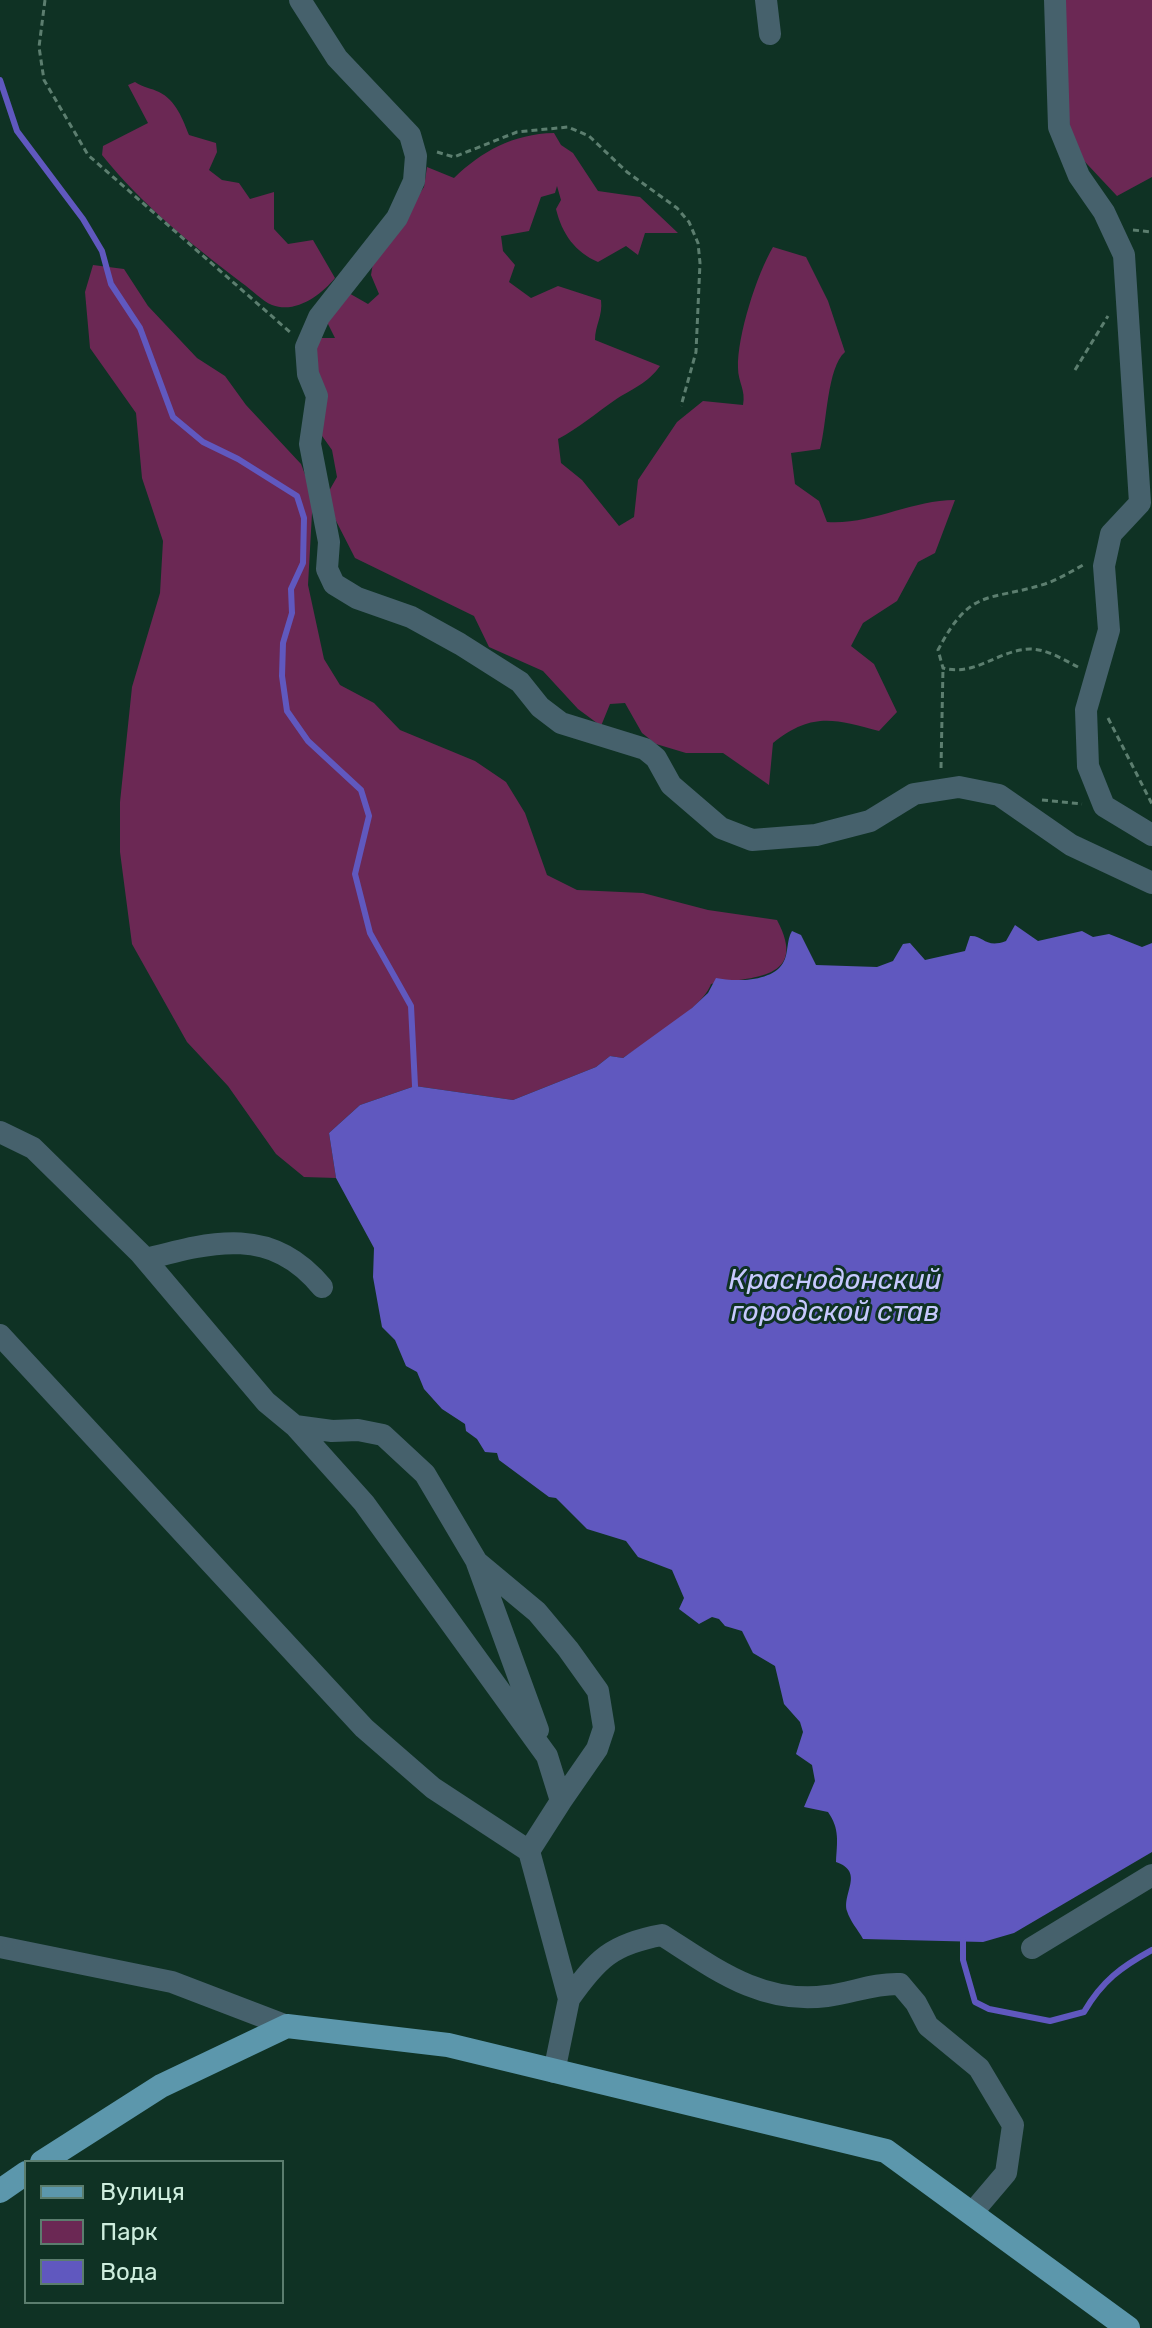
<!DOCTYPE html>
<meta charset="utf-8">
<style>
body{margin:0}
#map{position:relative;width:1152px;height:2328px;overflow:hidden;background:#0f3224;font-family:Rubik,sans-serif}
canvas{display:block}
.legend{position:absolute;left:24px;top:2160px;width:260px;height:144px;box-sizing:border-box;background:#0f3224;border:2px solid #5b7d6e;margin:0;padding:10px 14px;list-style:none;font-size:24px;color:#ceeede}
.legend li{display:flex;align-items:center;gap:16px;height:40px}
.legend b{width:40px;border:2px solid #5b7d6e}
</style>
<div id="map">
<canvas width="1152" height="2328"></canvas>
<ul class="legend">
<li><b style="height:10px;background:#5c97ac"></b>Вулиця</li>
<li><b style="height:22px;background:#6b2854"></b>Парк</li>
<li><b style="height:22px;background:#6058bf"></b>Вода</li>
</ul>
</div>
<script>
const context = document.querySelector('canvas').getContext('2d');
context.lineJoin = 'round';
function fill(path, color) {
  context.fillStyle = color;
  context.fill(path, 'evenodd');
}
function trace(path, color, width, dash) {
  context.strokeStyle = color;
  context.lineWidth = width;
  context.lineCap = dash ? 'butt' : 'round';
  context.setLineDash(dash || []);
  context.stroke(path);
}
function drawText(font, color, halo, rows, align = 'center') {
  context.font = font + ' Rubik,sans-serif';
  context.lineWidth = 6;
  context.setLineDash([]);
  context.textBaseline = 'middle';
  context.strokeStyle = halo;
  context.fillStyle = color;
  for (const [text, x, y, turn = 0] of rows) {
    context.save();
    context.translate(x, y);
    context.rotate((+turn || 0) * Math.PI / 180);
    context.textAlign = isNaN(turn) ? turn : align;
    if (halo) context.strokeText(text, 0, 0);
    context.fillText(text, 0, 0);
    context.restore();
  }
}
const green = new Path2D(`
 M 1063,0 L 1152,0 L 1152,177 L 1117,196 L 1072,148 L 1063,64 Z
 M 135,82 C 144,88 151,88 159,92 C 176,100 183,120 189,135 L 216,143 L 217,152 L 209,170 L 222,180 L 239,183 L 250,199 L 274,192 L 274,229 L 288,244 L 313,240 L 335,278 C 321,295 296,314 272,305 C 262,301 251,289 242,283 C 192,245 141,204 102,155 L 103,146 L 148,123 L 128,85 Z
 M 554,133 L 561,145 L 573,153 L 598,191 L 640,197 L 678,233 L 645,233 L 638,255 L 626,246 L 598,262 C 575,252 562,234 556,209 L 561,200 L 557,186 L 555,193 L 541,197 L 529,231 L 501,236 L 503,251 L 515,265 L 509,282 L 531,298 L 558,286 L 601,300 C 603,316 595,325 595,340 L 660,366 C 647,384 633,388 615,400 C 596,413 579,428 558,439 L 561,463 L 582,480 L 619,526 L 634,517 L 638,480 L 677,422 L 703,401 L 743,405 C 746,390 738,382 738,368 C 737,336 757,274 773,247 L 806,257 L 828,301 L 845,352 C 827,367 827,424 820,449 L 791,453 L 795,484 L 819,501 L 827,522 C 872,525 911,500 955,500 L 935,553 L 918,562 L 897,601 L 863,623 L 851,646 L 874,664 L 897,712 L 879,731 C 834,719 812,712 773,743 L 769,785 L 723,753 L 686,753 L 656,744 L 642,733 L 625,703 L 610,704 L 601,726 L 578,709 L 543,671 L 489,647 L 474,616 L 355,558 L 333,515 L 329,491 L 337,477 L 332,450 L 320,433 L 315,338 L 335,338 L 326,320 L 347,292 L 368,304 L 379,294 L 371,275 L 373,263 L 424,187 L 427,167 L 454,178 C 482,151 513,134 554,133 Z
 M 93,265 L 124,269 L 148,306 L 197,358 L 225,376 L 246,405 L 301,464 L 313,495 L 308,585 L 324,659 L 340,685 L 374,703 L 400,730 L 475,761 L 506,782 L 525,813 L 547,875 L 577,890 L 643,893 L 708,910 L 777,920 C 809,980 752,977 711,984 C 703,1008 645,1043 623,1058 L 610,1056 L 596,1067 L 513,1100 L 415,1086 L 360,1105 L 329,1133 L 336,1178 L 304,1177 L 276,1154 L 228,1086 L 187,1042 L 132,944 L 120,852 L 120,802 L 132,687 L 160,593 L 163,541 L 142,478 L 136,413 L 90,348 L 85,292 Z`);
const water = new Path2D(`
 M 1015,925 L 1038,941 L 1082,931 L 1093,937 L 1109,934 L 1142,947 L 1152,943 L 1152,1852 L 1014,1933 L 983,1942 L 863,1939 C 858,1930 850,1921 847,1911 C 842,1893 865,1872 836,1862 C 837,1842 840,1829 828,1812 L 804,1807 L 815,1781 L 812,1765 L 796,1754 L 803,1732 L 800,1722 L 784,1704 L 775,1666 L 753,1653 L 742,1631 L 725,1626 L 719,1619 L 712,1617 L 699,1624 L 679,1609 L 684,1598 L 672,1570 L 638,1557 L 626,1541 L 587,1529 L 556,1498 L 549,1497 L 499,1460 L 497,1453 L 485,1452 L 477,1439 L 466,1431 L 465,1424 L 442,1409 L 424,1389 L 417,1372 L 406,1366 L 395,1340 L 382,1327 L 373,1277 L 374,1248 L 336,1178 L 329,1133 L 360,1105 L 415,1086 L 513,1100 L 596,1067 L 610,1056 L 623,1058 L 692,1008 L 708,993 L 716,978 C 735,982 772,982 783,963 C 789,953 786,941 792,931 L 801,935 L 816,965 L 877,967 L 893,961 L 903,944 L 910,943 L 925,960 L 965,951 L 970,936 C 984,935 985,949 1006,941 Z`);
const stream = new Path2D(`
 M 0,80 L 17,131 L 83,219 L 102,251 L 111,284 L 140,328 L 173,417 L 203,442 L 238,459 L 297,496 L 304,518 L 303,563 L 291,589 L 292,613 L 283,643 L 282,676 L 287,711 L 308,741 L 361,790 L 369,816 L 355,874 L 370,933 L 411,1006 L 415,1086
 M 963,1940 L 963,1960 L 975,2002 L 989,2009 L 1050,2021 L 1084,2012 C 1102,1981 1121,1967 1152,1950`);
const path = new Path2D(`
 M 45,0 L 39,47 L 44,80 L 88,155 L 291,333
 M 437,152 L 454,157 L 517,132 L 568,127 L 589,136 L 627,172 L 677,208 L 689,222 L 698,243 L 700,263 L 696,352 L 681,406
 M 1133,230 L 1152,232
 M 1075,370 L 1108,316
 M 1078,667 C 1064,660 1047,649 1030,649 C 998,650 975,677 943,668 L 938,650 C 971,587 987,602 1045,584 C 1059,579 1072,571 1085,564
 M 1108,718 L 1152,804
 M 941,768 L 943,668
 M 1042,800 L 1082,804`);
const minor = new Path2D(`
 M 300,0 L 337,58 L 410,135 L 416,156 L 414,181 L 397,218 L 319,317 L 306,347 L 308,374 L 317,396 L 310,444 L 329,542 L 327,569 L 334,584 L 357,598 L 411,617 L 460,644 L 520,682 L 540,707 L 561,723 L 645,749 L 656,758 L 671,785 L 721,828 L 752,840 L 816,835 L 870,821 L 914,794 L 959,787 L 999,795 L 1071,845 L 1152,883
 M 766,0 L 770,34
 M 1055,0 L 1059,127 L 1079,176 L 1104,212 L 1124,255 L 1140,503 L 1111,534 L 1104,566 L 1109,630 L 1086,710 L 1088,766 L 1104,806 L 1152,835
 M 0,1132 L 33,1148 L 140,1253 L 266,1402 L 295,1426 L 364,1503 L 547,1756 L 561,1801 L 529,1851
 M 146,1259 C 214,1241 272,1226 322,1287
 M 0,1335 L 364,1728 L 433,1788 L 529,1851 L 569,1999 L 554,2072
 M 295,1426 L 332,1431 L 358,1430 L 383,1435 L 425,1474 L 477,1562 L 537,1612 L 568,1649 L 598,1691 L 604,1728 L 597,1749 L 561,1801
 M 477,1563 L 538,1730
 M 0,1947 L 172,1982 L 287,2026
 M 1032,1948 L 1152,1875
 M 569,1999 C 597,1959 612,1944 662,1935 C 714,1968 761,2005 827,1996 C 852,1993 874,1983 900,1984 L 916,2003 L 928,2026 L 979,2068 L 1013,2125 L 1006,2173 L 972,2213`);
const major = new Path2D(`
 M 42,2162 L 161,2086 L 287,2026 L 448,2045 L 886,2151 L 1128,2328
 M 0,2191 L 26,2173`);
const waterNames = [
 ["Краснодонский",835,1281],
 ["городской став",835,1313]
];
fill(green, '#6b2854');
fill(water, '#6058bf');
trace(stream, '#6058bf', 6);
trace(path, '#5c7e6f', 3, [6, 4]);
trace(minor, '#46616c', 22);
trace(major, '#5c97ac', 24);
drawText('italic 28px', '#c7c9fe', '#0f3224', waterNames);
</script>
